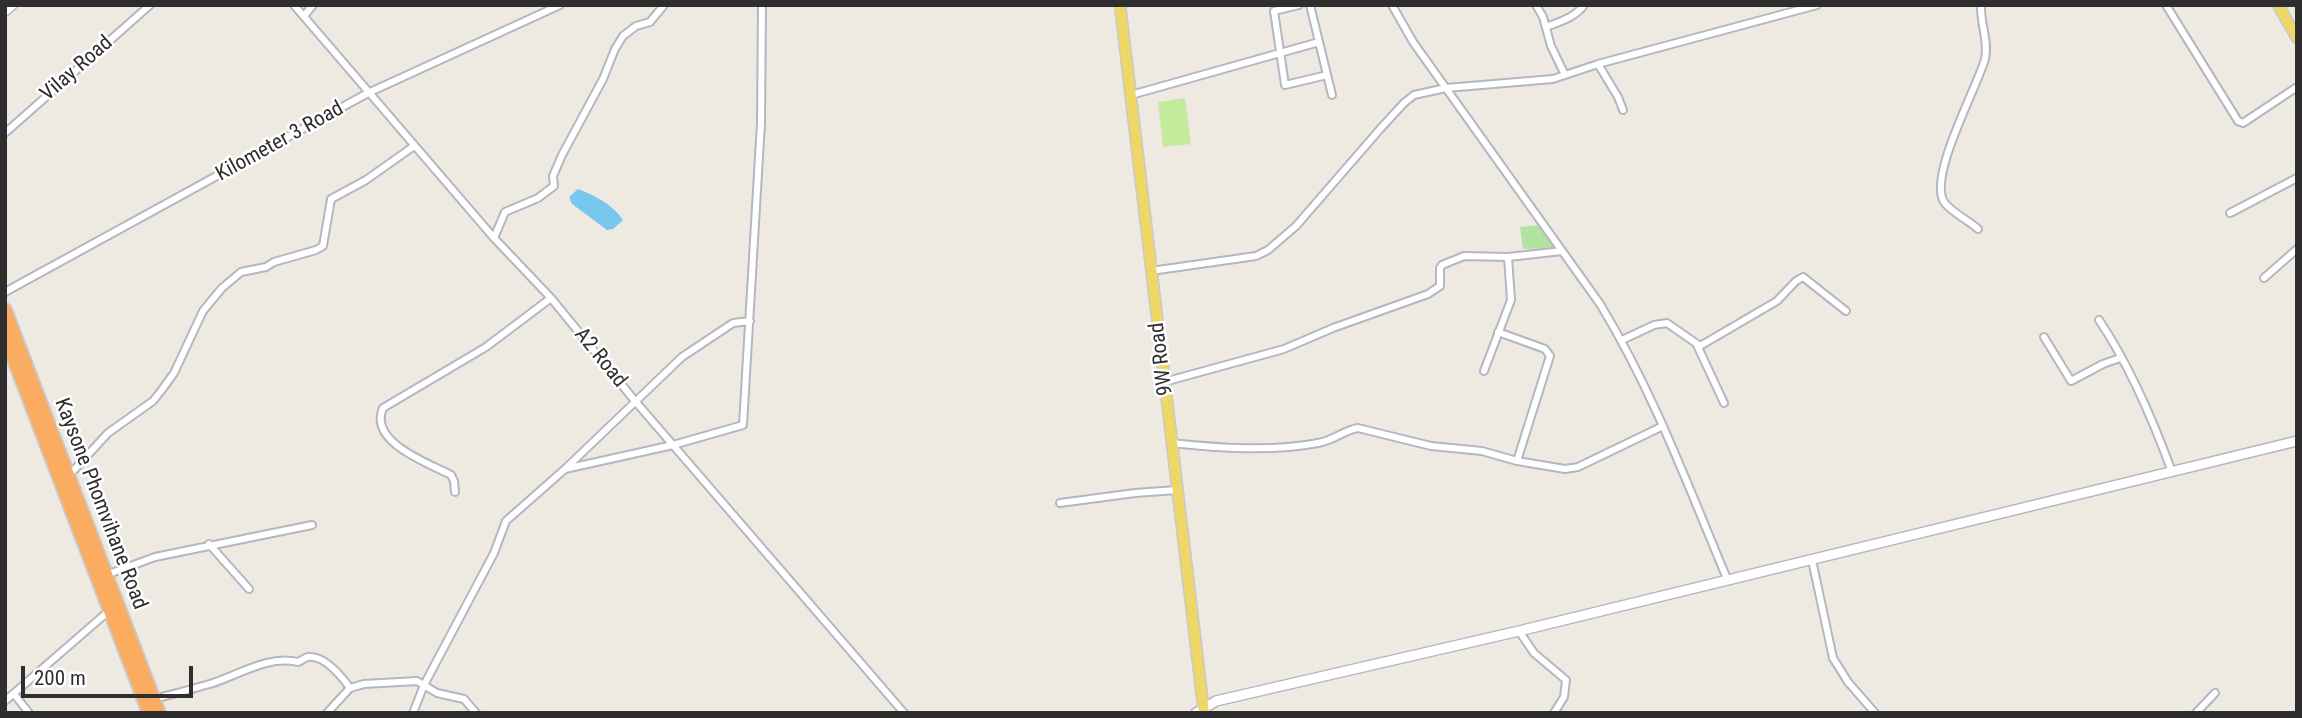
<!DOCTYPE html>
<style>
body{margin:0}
#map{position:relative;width:2302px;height:718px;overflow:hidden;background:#efeae1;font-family:"Roboto Condensed",sans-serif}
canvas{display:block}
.frame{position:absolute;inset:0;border:7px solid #2e2e2e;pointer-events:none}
.scale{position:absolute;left:21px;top:666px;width:172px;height:32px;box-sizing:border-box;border:4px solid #2e2e2e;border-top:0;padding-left:9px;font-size:21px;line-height:24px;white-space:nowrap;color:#2e2e2e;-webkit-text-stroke:5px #fff;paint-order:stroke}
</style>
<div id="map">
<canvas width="2302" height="718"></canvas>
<div class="frame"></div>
<div class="scale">200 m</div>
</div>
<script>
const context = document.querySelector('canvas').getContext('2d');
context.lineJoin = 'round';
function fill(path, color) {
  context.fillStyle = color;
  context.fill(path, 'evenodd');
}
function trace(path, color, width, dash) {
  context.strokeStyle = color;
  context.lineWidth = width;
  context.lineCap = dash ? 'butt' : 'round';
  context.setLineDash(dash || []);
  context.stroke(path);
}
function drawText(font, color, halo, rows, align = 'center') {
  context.font = font + ' "Roboto Condensed",sans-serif';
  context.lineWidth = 5;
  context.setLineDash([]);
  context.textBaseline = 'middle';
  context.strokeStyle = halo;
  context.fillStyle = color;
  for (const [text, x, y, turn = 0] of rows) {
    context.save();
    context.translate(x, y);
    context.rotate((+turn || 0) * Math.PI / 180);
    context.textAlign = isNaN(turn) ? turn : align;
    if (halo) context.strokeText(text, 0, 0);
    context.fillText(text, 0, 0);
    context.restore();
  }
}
const green = new Path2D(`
 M 1541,225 L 1557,246 L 1554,248 L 1523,249 L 1520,227 Z`);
const pitch = new Path2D(`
 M 1185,98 L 1191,144 L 1163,147 L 1158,102 Z`);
const water = new Path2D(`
 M 578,189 C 596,196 612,204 623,220 L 613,229 L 607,230 L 572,204 L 569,197 Z`);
const street = new Path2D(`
 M 294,5 L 494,238 L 551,298 L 635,401 L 904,713
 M 1299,5 L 1274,11 L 1285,85 L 1327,75
 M 1310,5 L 1332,95
 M 1392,5 L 1413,42 L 1600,304 C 1653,391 1688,486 1728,581
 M 1536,5 L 1543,17 L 1551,46 L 1565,75
 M 2166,5 L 2238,121 L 2243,123 L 2297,87
 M 304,16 L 313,5
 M 1546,27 C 1559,22 1576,17 1584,5
 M 1598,64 L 1817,5
 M 1131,95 L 1319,42
 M 5,133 L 150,5
 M 2230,213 L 2297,178
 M 1978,229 C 1968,220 1951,212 1944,202 C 1928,176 1977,88 1985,59 C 1989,41 1980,23 1981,5
 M 494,238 L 505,212 L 538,198 L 554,186 L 553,176 L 562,155 L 603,79 L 615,49 L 623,36 L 636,26 L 650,22 L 664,5
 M 1151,271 L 1256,256 L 1268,250 L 1296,226 L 1381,128 L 1404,103 L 1414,95 L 1446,88 L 1553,79 L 1598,64 L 1618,97 L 1623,110
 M 2264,278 L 2297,249
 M 5,292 L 368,93 L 560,5
 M 2099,320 C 2130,366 2153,420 2172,472
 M 1498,332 L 1545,349 L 1550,356 L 1517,461
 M 2044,337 L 2071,381 L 2103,364 L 2120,358
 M 1622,340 L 1654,325 L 1667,323 L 1700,346 L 1777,301 L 1796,281 L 1803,277 L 1846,311
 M 1697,345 L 1724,403
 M 1484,371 L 1511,300 L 1508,257
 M 1164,382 L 1284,349 L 1333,328 L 1428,294 L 1440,286 L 1440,268 L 1442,265 L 1464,256 L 1508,257 L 1562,251
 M 1171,443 C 1218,448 1272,452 1318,443 C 1333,441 1344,430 1358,428 L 1431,446 L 1482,451 L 1517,461 L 1565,469 L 1578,467 L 1663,426
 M 565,469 L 673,445 L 743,425 L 761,123 L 762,5
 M 67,473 L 74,470 L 108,433 L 153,401 L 161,391 L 174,373 L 203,311 L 222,288 L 241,272 L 266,267 L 274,262 L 316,250 L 323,246 L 331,199 L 366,180 L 414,146
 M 455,492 L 454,481 L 451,475 C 428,463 368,442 383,408 L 486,347 L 551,298
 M 1060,503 L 1135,493 L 1177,490
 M 209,544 L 249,589
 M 1812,560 L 1833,658 L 1848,682 L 1875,713
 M 106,575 L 155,557 L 312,525
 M 1519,631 L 1534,653 L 1566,680 L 1564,697 L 1554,713
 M 14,694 L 29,713
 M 154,699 C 173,694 193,689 213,683 C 240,674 269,655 298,662 C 301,661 304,658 308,657 C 325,655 342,677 350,688
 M 5,701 L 110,610
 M 327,713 L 350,688 L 364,684 L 417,681 L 437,693 L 464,699 L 476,713
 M 413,713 L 424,685 L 494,553 L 506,521 L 565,469 L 682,357 L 733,323 L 750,321
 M 2196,713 L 2215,693`);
const secondary = new Path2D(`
 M 5,11 L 12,5
 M 1196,713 L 1216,701 L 1519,631 L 2297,441`);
const primary = new Path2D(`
 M 1120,5 L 1204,713
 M 2278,5 L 2297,38`);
const highway = new Path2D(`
 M 5,310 L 159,713
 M 5,336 L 149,713`);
const streetNames = [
 ["Vilay Road",77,69,-41],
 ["Kilometer 3 Road",280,142,-29],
 ["A2 Road",600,358,51],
 ["9W Road",1162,359,-97],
 ["Kaysone Phomvihane Road",100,504,69]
];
fill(green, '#b3e3a0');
fill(pitch, '#c4ea9c');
fill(water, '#78c7ed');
trace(street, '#b4b6c0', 10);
trace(secondary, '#b4b6c0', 12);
trace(primary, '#c9c9c9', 13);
trace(highway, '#c9c9c9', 16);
trace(street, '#fff', 6);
trace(secondary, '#fff', 9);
trace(primary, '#eed667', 10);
trace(highway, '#faac60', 12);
drawText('21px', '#2e2e2e', '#fff', streetNames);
</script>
